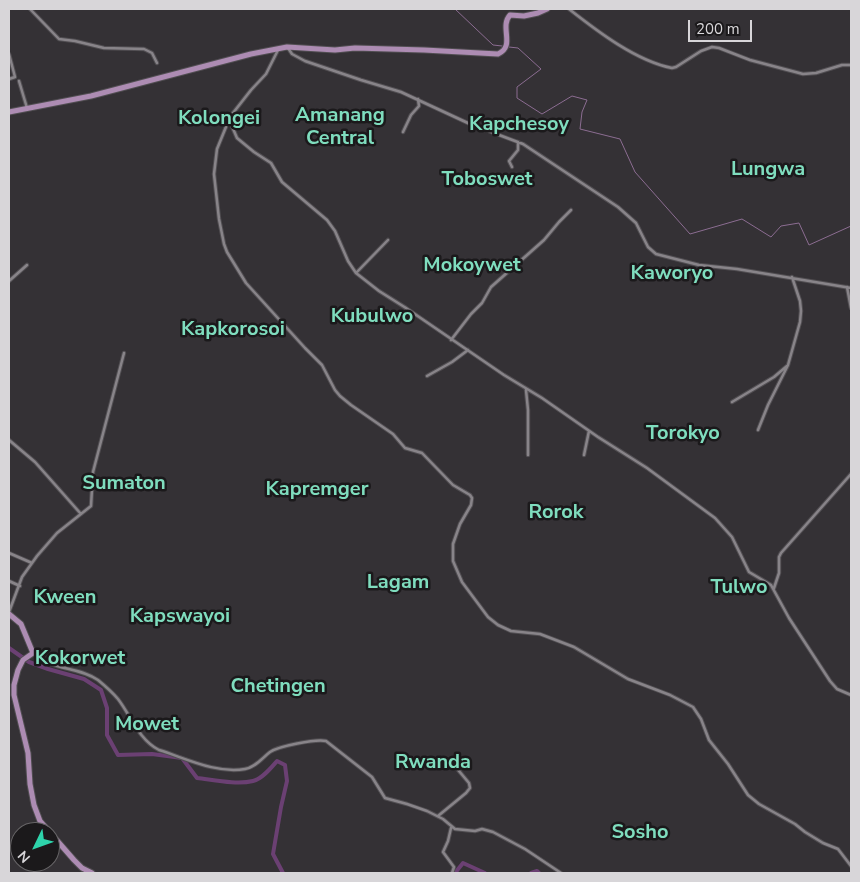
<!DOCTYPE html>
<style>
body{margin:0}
#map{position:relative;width:860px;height:882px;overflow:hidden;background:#343135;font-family:"Nunito Sans",sans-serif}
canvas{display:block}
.frame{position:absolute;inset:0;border:10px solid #d8d6d9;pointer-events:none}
.north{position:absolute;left:10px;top:822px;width:50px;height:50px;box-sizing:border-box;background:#1b191b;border:1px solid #676567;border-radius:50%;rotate:228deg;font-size:14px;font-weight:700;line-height:20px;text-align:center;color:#d8d6d9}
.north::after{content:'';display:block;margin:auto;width:18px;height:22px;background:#2ed4ab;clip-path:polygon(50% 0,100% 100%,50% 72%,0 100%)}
.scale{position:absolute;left:688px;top:20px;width:64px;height:22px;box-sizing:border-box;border:2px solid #d8d6d9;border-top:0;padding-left:6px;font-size:15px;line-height:18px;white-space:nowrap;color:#d8d6d9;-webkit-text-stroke:4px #1b191b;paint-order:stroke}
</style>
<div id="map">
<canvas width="860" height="882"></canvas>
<div class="frame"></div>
<div class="north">N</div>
<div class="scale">200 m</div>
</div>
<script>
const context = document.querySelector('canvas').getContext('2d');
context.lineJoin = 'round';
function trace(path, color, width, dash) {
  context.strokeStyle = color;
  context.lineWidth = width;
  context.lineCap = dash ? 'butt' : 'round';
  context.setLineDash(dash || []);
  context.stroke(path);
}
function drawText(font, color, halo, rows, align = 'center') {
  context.font = font + ' "Nunito Sans",sans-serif';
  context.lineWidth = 5;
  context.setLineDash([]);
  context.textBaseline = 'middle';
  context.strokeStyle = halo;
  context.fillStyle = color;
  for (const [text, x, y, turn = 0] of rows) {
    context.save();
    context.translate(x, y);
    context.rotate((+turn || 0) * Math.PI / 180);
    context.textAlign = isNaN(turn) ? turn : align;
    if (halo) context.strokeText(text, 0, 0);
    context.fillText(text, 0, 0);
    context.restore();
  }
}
const stream = new Path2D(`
 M 455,9 L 493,45 L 502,46
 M 509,47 L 518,48 L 541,69 L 517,87 L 517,98 L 542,114 L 572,96 L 587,100 L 582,112 L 580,129 L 620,139 L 635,172 L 690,234 L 742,219 L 771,237 L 781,226 L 799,223 L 809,245 L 851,226`);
const river = new Path2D(`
 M 9,648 L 29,662 L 48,669 L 84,679 L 101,690 L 107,708 L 107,735 L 118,755 L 152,754 L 182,758 L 197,778 C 214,780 237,785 253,781 C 262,779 271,768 277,761 L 285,765 L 287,781 L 281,807 L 273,854 L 283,873
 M 455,873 L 463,863 L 485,873
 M 531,873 L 537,871 L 539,873`);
const street = new Path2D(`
 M 30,9 L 59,39 L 75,41 L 104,48 L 144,49 L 152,53 L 157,63
 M 569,9 C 597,31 636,61 672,68 L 676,67 L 701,51 L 712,47 L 719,48 L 750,60 L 803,74 L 816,73 L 842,65 L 851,65
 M 288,48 L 292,54 L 305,61 L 361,80 L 401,92 L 470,124 L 523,144 L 618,207 L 636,223 L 648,247 L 656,254 L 699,265 L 737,269 L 851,288
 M 278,50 L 266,74 L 251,90 L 233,113 L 230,117 L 231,124 L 237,138 L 254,152 L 271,163 L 282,182 L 327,220 L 335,231 L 348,261 L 356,273 L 379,291 L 406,308 L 504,375 L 542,398 L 598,437 L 647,468 L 715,518 L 732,537 L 749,572 L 771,585 L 789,618 L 830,681 L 837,689 L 851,695
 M 9,54 L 15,77 L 9,79
 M 19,81 L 27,108
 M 230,117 L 217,149 L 214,174 L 219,219 L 224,244 L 227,252 L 246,283 L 305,348 L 322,365 L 335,390 L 340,396 L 351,405 L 393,434 L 405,448 L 422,453 L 453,485 L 470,495 L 472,498 L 471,505 L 460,524 L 453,544 L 453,561 L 462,582 L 488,617 L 498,625 L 511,631 L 540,634 L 574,647 L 628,679 L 670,695 L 693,707 L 701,719 L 709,740 L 728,764 L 748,795 L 759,804 L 795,824 L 805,832 L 823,843 L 838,849 L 851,866
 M 403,132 L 411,115 L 419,106 L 418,99
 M 512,167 L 509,161 L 518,150 L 518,142
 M 356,273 L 388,240
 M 9,281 L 27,265
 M 847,287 L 851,308
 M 451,340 L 471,314 L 482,303 L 491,287 L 544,240 L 559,222 L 571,210
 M 427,376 L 452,362 L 468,350
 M 526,390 L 528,410 L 528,455
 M 732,402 L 774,377 L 787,366
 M 758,430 L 768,405 L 788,365 L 800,322 L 801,311 L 800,301 L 792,277
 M 9,440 L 35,462 L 81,514
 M 584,455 L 589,431
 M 9,553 L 32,563
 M 9,581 L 20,586
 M 774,588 L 779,573 L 779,557 L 781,553 L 851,474
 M 9,612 L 22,577 L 37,556 L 57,533 L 91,506 L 93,472 L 124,353
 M 34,654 C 52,671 78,666 98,680 C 104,685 113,693 118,699 C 131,716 139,740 159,750 C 185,758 216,774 245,769 C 256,767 262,758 270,752 C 279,746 315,739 326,741 L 372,777 L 385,798 L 407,804 L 427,811 L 443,819 L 455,829 L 475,831 L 482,829 L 493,832 L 525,849 L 561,873
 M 438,816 L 466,793 L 470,788 L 469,783 L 454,765 L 465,762
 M 451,828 L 448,841 L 443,852 L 454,867 L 452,873`);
const primary = new Path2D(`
 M 9,112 L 91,96 L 251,54 L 287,47 L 335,50 L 355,48 L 424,50 L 498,54 C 516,46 499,27 510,15 L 524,16 L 538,13 L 547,9
 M 9,614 L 21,624 L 33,653 L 23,660 L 18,670 L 14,685 L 14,695 L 28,753 L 30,784 L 34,805 L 40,821 L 74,860 L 82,868 L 92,873`);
const quarterNames = [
 ["Amanang",340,116],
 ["Central",340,139],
 ["Kolongei",219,119],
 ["Kapchesoy",519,125],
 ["Lungwa",768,170],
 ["Toboswet",487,180],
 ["Mokoywet",472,266],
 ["Kaworyo",672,274],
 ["Kubulwo",372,317],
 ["Kapkorosoi",233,330],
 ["Torokyo",683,434],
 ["Sumaton",124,484],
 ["Kapremger",317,490],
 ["Rorok",556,513],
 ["Lagam",398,583],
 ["Tulwo",739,588],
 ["Kween",65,598],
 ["Kapswayoi",180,617],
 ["Kokorwet",80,659],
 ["Chetingen",278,687],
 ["Mowet",147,725],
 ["Rwanda",433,763],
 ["Sosho",640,833]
];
trace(stream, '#8c6d92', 1);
trace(river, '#6b4073', 4);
trace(street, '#514e52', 4.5);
trace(primary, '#514e52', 7);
trace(street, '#888489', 2.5);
trace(primary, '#ad8cb3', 5);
drawText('bold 20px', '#7fddbe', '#1b191b', quarterNames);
</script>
